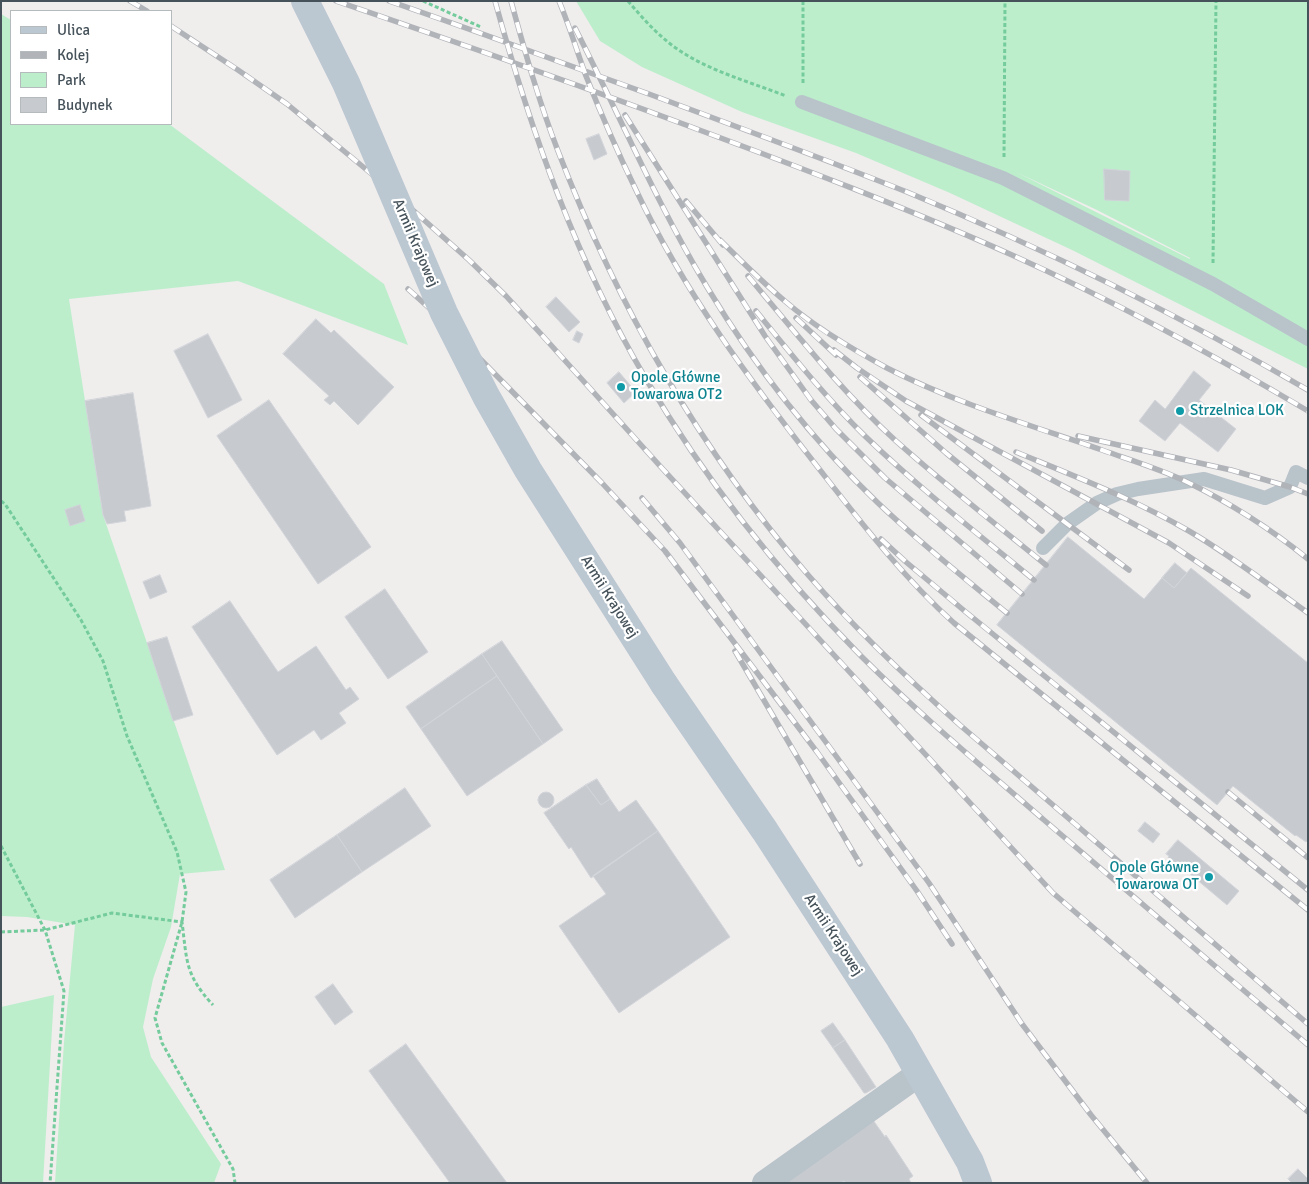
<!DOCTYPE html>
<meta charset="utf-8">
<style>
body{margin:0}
#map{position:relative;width:1309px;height:1184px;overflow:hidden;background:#f0eded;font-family:Signika,sans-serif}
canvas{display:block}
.frame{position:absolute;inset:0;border:2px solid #46525a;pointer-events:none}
.legend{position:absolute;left:10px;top:10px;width:162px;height:115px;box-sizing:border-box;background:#fff;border:1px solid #b5babd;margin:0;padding:6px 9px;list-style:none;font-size:15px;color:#46525a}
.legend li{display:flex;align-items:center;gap:10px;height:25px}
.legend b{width:25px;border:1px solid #b5babd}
</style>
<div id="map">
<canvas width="1309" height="1184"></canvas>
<div class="frame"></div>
<ul class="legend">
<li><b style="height:6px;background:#bbc7d1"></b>Ulica</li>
<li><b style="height:6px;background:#b0b3b8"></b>Kolej</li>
<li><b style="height:14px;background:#bceecc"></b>Park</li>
<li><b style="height:14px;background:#c7cbd0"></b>Budynek</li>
</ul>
</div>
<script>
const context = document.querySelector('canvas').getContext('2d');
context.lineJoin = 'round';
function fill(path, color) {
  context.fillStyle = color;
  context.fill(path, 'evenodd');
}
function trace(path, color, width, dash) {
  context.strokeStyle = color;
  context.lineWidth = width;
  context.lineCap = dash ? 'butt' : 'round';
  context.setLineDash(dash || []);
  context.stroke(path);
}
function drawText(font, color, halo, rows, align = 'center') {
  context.font = font + ' Signika,sans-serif';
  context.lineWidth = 4.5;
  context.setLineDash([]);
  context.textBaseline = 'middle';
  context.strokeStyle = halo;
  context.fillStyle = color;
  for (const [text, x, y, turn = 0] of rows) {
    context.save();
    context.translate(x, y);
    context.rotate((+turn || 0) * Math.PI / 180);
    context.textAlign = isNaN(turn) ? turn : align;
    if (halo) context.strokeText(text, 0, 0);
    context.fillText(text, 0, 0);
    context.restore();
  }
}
const green = new Path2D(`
 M 576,1 L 1308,1 L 1308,369 L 1072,250 L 950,193 L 856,153 L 742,112 L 642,67 L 600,41 ZM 1016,172 L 1097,210 L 1190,258 L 1190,259 Z
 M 1,14 L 11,20 L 11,124 L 169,124 L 384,284 L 408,345 L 238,281 L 69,299 L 103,515 L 225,870 L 180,874 L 171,927 L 153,979 L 143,1027 L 151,1057 L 221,1164 L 214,1183 L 55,1183 L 64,1042 L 75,925 L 27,917 L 1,916 Z
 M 54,995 L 43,1183 L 1,1183 L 1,1007 Z`);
const building = new Path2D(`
 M 599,134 L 607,154 L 594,160 L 586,139 Z
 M 1104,169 L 1130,171 L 1129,201 L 1105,200 Z
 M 556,297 L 580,322 L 569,332 L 546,307 Z
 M 316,319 L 331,333 L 334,330 L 394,387 L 358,425 L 334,401 L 330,405 L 324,400 L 329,396 L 283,354 Z
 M 577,331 L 583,334 L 579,343 L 573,340 Z
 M 208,334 L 242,400 L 208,418 L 174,351 Z
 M 1194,371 L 1211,385 L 1199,400 L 1236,429 L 1218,452 L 1180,423 L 1165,441 L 1139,421 L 1155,400 L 1165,409 Z
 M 619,372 L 636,392 L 624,403 L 607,383 Z
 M 133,393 L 151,506 L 124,511 L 126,521 L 107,524 L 103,515 L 85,401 Z
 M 269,400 L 371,547 L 318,584 L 217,436 Z
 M 80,505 L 85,521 L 70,526 L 65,510 Z
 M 1068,537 L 1144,599 L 1162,578 L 1174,588 L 1191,568 L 1308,663 L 1308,840 L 1306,842 L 1296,835 L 1295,836 L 1233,786 L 1217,805 L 997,625 Z
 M 1175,563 L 1187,573 L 1174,588 L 1162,578 Z
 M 160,575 L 167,592 L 150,599 L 143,582 Z
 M 385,589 L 428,652 L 388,679 L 345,617 Z
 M 230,601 L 278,672 L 316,646 L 346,690 L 350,687 L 359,699 L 339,713 L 346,723 L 321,740 L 314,730 L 277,755 L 192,627 Z
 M 167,637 L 193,715 L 173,721 L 147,643 Z
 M 502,641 L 563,730 L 543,744 L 482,654 Z
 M 482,654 L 497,676 L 421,729 L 406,707 Z
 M 497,676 L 543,744 L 467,796 L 421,729 Z
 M 597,779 L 610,799 L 601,805 L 586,785 Z
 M 586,785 L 601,805 L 610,799 L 619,812 L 636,800 L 658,831 L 591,878 L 571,847 L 569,849 L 544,813 Z
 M 405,788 L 431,826 L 362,872 L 337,835 Z
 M538 800a8 8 0 1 1 16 0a8 8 0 1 1-16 0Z
 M 1145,822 L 1160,834 L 1153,843 L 1138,831 Z
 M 658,831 L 730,937 L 619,1013 L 559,926 L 606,894 L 593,876 Z
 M 337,835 L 362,872 L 295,918 L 270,880 Z
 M 1178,840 L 1239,891 L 1227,905 L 1177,863 L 1176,864 L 1168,858 L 1169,856 L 1166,854 Z
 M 333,984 L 353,1012 L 335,1025 L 315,997 Z
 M 833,1023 L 845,1040 L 833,1048 L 821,1031 Z
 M 845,1040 L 876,1087 L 866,1093 L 864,1093 L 833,1048 Z
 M 406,1044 L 507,1183 L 450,1183 L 369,1071 Z
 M 873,1120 L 885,1137 L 886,1135 L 913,1176 L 909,1179 L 911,1183 L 845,1183 L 844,1181 L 841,1183 L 786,1183 Z
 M 1298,1169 L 1308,1179 L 1308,1183 L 1292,1183 L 1288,1179 Z`);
const path = new Path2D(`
 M 423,1 L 481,27
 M 628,1 C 645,21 663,41 685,54 C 716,73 753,83 786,96
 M 803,83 L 803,1
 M 1004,157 L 1005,1
 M 1213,263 L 1216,1
 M 1,501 L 5,504 L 81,620 L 103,661 L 127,736 L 177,852 L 186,892 L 182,922 L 155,1018 L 162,1043 L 233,1169 L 235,1183
 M 1,846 L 45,930 L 64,991 L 50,1183
 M 1,932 L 45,930 L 112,913 L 182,922 C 187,961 185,975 213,1005`);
const service = new Path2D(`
 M 802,102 L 1003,178 L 1213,284 L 1308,339
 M 1043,548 L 1067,524 L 1097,503 L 1117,494 L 1138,489 L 1204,479 L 1265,498 L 1290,487 L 1296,472 L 1308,478`);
const minor = new Path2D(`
 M 765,1183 L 920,1073`);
const secondary = new Path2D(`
 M 664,684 L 765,831 L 900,1039 L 970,1162 L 978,1183`);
const rail = new Path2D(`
 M 130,1 L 147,11
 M 336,1 C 453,41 570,82 686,125 C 796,166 905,207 1012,255 C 1114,301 1212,354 1308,411
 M 389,1 C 476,31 562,63 649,94 C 735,126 822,158 907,192 C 1045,249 1179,315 1308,390
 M 495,1 C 531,132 577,262 646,379 C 705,480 780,574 862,657 C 920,715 983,767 1044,820 C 1132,896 1220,970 1308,1045
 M 511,1 C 525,52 539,102 558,151 C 617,305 701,452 809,576 C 856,630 908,679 961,726 L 1308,1024
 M 559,1 C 569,25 577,51 586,76 C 601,114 618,153 636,190 C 684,292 751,382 820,470 C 863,525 903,577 954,623 L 1308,910
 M 171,26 L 238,70 L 287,104 L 379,180 L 469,260 L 506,296 L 541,334 L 660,466 L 1053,893 L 1308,1112
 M 575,28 C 619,114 657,204 707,287 C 754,365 812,440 878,503 C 919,542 963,577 1007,613
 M 625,115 L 765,336 L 811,400 L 836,429 L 885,478 L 1022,594
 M 686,201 L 723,245
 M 720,240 C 741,261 763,283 786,302 C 816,328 852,349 887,368 C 955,403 1030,425 1102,450 C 1130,460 1160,469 1187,482 C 1230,503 1271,529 1308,559
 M 748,276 C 795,332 841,391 896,441 C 944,484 996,524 1046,565
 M 408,289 L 437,315 L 602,483 L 665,551 L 817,752 L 917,891 L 952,944
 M 756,311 C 791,354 826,398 866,437 C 919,488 977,533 1034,580
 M 796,318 L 836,355
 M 834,350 L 857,368 L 906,401 L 1169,543 L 1248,596
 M 860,377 L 946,453 L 1042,531
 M 921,415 L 1129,570
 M 1078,436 L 1231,470 L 1290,487 L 1308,494
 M 1016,452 C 1074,476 1134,499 1189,531 C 1230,555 1269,585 1308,613
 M 642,498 L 680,543 L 929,883 L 1022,1024 L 1091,1115 L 1147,1183
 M 881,539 L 906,562 L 967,613 L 1308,890
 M 735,651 L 860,864
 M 1228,792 L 1308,858`);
const secondaryBridge = new Path2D(`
 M 305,1 L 346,83 L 444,313 L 486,396 L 528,470 L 664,684`);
const markers = [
 [621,387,5,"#0f9aa8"],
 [1180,411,5,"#0f9aa8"],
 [1209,877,5,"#0f9aa8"]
];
const streetNames = [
 ["Armii Krajowej",415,243,67],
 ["Armii Krajowej",609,597,58],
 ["Armii Krajowej",833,935,57]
];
const cultureNames = [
 ["Opole Główne",631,378],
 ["Towarowa OT2",631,395],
 ["Strzelnica LOK",1190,411],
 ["Opole Główne",1199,868,"right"],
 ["Towarowa OT",1199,885,"right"]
];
fill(green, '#bceecc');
fill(building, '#c7cbd0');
trace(building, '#d1d4d9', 1);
trace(path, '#74cb9c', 3, [4, 2.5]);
trace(service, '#b9c3ca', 14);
trace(minor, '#b9c3ca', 26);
trace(secondary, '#bbc7d1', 28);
trace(rail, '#b0b3b8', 5.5);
trace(rail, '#fff', 4, [11]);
trace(secondaryBridge, '#bbc7d1', 28);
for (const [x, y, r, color] of markers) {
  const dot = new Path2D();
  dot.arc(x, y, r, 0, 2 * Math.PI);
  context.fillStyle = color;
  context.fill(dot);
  trace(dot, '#fff', 2);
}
drawText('15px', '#46525a', '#fff', streetNames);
drawText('15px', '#0d838f', '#fff', cultureNames, 'left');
</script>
